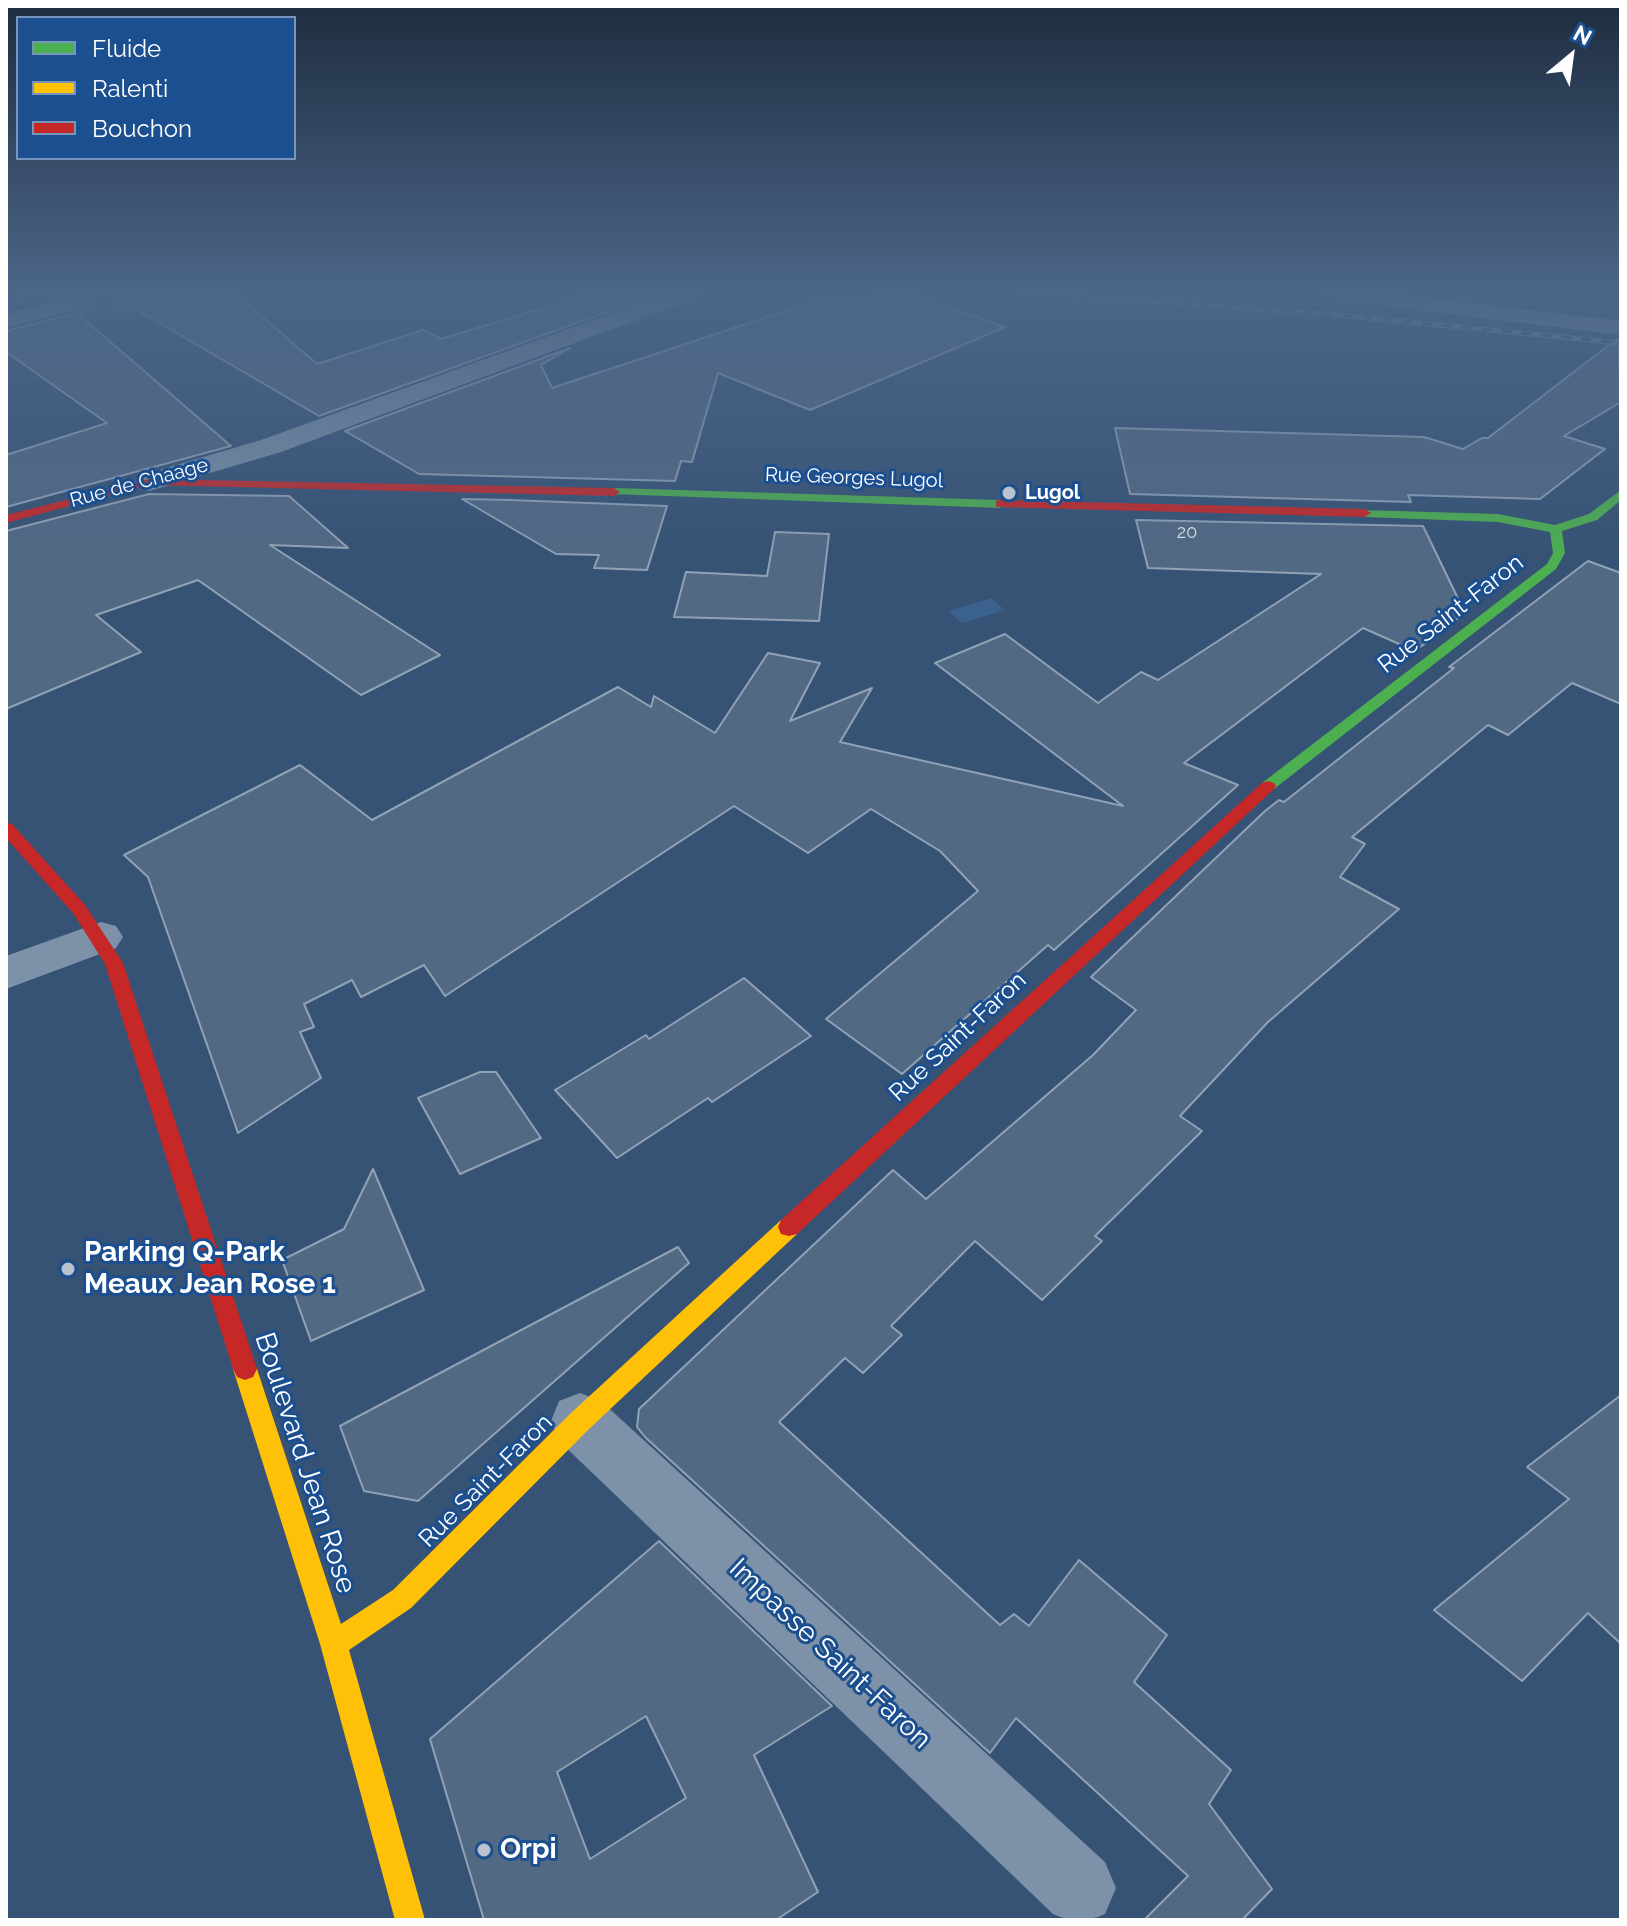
<!DOCTYPE html>
<style>
body{margin:0}
#map{position:relative;width:1627px;height:1926px;overflow:hidden;background:#365274;font-family:Raleway,sans-serif}
canvas{display:block}
.frame{position:absolute;inset:0;border:8px solid #fff;pointer-events:none}
.legend{position:absolute;left:16px;top:16px;width:280px;height:144px;box-sizing:border-box;background:#1b4f8f;border:2px solid #7695bc;margin:0;padding:10px 14px;list-style:none;font-size:24px;color:#fff}
.legend li{display:flex;align-items:center;gap:16px;height:40px}
.legend b{width:40px;border:2px solid #7695bc}
.north{position:absolute;left:1531px;top:16px;width:80px;height:80px;-webkit-text-stroke:6px #1b4f8f;paint-order:stroke;rotate:29deg;font-size:22px;font-weight:700;line-height:32px;text-align:center;color:#fff}
.north::after{content:'';display:block;margin:auto;width:28px;height:36px;background:#fff;clip-path:polygon(50% 0,100% 100%,50% 72%,0 100%)}
</style>
<div id="map">
<canvas width="1627" height="1926"></canvas>
<div class="frame"></div>
<ul class="legend">
<li><b style="height:10px;background:#4caf50"></b>Fluide</li>
<li><b style="height:10px;background:#ffc107"></b>Ralenti</li>
<li><b style="height:10px;background:#c62828"></b>Bouchon</li>
</ul>
<div class="north">N</div>
</div>
<script>
const context = document.querySelector('canvas').getContext('2d');
context.lineJoin = 'round';
function fill(path, color) {
  context.fillStyle = color;
  context.fill(path, 'evenodd');
}
function trace(path, color, width, dash) {
  context.strokeStyle = color;
  context.lineWidth = width;
  context.lineCap = dash ? 'butt' : 'round';
  context.setLineDash(dash || []);
  context.stroke(path);
}
function drawText(font, color, halo, rows, align = 'center') {
  context.font = font + ' Raleway,sans-serif';
  context.lineWidth = 6;
  context.setLineDash([]);
  context.textBaseline = 'middle';
  context.strokeStyle = halo;
  context.fillStyle = color;
  for (const [text, x, y, turn = 0] of rows) {
    context.save();
    context.translate(x, y);
    context.rotate((+turn || 0) * Math.PI / 180);
    context.textAlign = isNaN(turn) ? turn : align;
    if (halo) context.strokeText(text, 0, 0);
    context.fillText(text, 0, 0);
    context.restore();
  }
}
const water = new Path2D(`
 M 991,598 L 1005,610 L 962,623 L 948,611 Z`);
const building = new Path2D(`
 M 108,293 L 235,293 L 317,364 L 423,330 L 441,339 L 593,293 L 660,293 L 319,416 Z
 M 882,293 L 909,294 L 1005,327 L 810,410 L 718,373 L 692,462 L 681,461 L 675,481 L 419,474 L 345,431 L 570,348 L 541,365 L 552,388 L 828,297 L 868,298 Z
 M 77,313 L 231,446 L 6,507 L 6,455 L 107,423 L 6,352 L 6,331 Z
 M 1618,338 L 1621,402 L 1564,436 L 1605,449 L 1540,499 L 1408,495 L 1411,502 L 1130,494 L 1115,428 L 1424,437 L 1463,449 L 1482,438 L 1488,438 Z
 M 149,494 L 289,496 L 348,548 L 270,545 L 440,655 L 361,695 L 198,580 L 96,615 L 141,652 L 6,709 L 6,531 Z
 M 462,499 L 510,500 L 667,506 L 647,570 L 594,568 L 599,555 L 556,554 Z
 M 1136,520 L 1423,526 L 1465,613 L 1415,651 L 1363,628 L 1184,763 L 1238,785 L 1054,950 L 1048,945 L 902,1074 L 826,1019 L 978,891 L 940,851 L 871,809 L 808,853 L 734,806 L 445,996 L 424,965 L 361,997 L 352,980 L 304,1004 L 314,1027 L 300,1032 L 321,1078 L 238,1133 L 148,877 L 124,855 L 300,765 L 372,820 L 618,687 L 651,707 L 654,696 L 715,733 L 768,653 L 820,663 L 790,721 L 872,688 L 840,742 L 1123,806 L 935,663 L 1005,634 L 1098,703 L 1141,672 L 1158,680 L 1321,574 L 1148,568 Z
 M 775,532 L 829,534 L 819,621 L 674,617 L 686,572 L 767,576 Z
 M 1588,561 L 1621,573 L 1621,704 L 1572,683 L 1508,735 L 1488,725 L 1352,837 L 1365,844 L 1340,877 L 1399,909 L 1268,1022 L 1180,1116 L 1202,1131 L 1095,1236 L 1102,1241 L 1042,1300 L 975,1241 L 891,1326 L 902,1335 L 863,1373 L 845,1358 L 779,1422 L 1000,1625 L 1014,1614 L 1029,1626 L 1079,1560 L 1167,1635 L 1134,1682 L 1231,1770 L 1209,1804 L 1272,1889 L 1242,1920 L 1144,1920 L 1188,1876 L 1016,1718 L 990,1753 L 645,1437 L 637,1427 L 639,1409 L 893,1170 L 926,1199 L 1093,1055 L 1136,1010 L 1091,977 L 1265,811 L 1279,800 L 1284,802 L 1454,668 L 1449,667 Z
 M 744,978 L 811,1036 L 712,1102 L 708,1098 L 617,1158 L 555,1090 L 646,1035 L 649,1039 Z
 M 480,1072 L 496,1072 L 541,1138 L 460,1174 L 418,1098 Z
 M 373,1169 L 424,1290 L 311,1341 L 282,1260 L 344,1229 Z
 M 678,1247 L 689,1263 L 418,1501 L 364,1491 L 340,1426 Z
 M 1621,1395 L 1621,1644 L 1588,1613 L 1522,1681 L 1434,1610 L 1569,1499 L 1527,1467 Z
 M 659,1541 L 832,1706 L 754,1755 L 818,1892 L 776,1920 L 484,1920 L 430,1739 ZM 646,1716 L 686,1798 L 590,1859 L 557,1772 Z`);
const streetTunnel = new Path2D(`
 M 75,303 L 160,294`);
const street = new Path2D(`
 M 668,293 L 699,293 L 696,298 L 281,452 L 149,491 L 139,488 L 135,482 L 139,476 L 261,440 Z
 M 1325,293 L 1389,293 L 1621,321 L 1621,335 L 1336,300 Z
 M 75,296 L 83,298 L 86,303 L 83,308 L 6,328 L 6,314 Z
 M 101,922 L 116,926 L 123,937 L 116,948 L 6,989 L 6,956 Z
 M 580,1393 L 601,1401 L 1105,1862 L 1116,1888 L 1105,1914 C 1087,1922 1071,1922 1053,1914 L 559,1441 L 551,1421 L 559,1401 Z`);
const fast = new Path2D(`
 M 614,488 L 1000,500 L 1006,504 L 1000,508 L 610,494 L 610,490 Z
 M 1621,490 L 1621,500 L 1597,520 L 1562,531 L 1565,553 L 1556,569 L 1274,789 L 1262,789 L 1260,786 L 1262,783 L 1547,564 L 1553,553 L 1550,532 L 1498,522 L 1365,517 L 1359,513 L 1361,510 L 1498,514 L 1555,525 L 1589,514 Z`);
const slow = new Path2D(`
 M 789,1218 L 797,1220 L 800,1227 L 797,1234 L 589,1429 L 411,1608 L 349,1650 L 425,1920 L 395,1920 L 320,1644 L 233,1369 L 237,1361 L 245,1358 L 253,1361 L 257,1369 L 341,1624 L 393,1590 L 571,1413 L 781,1220 Z`);
const jam = new Path2D(`
 M 149,479 L 614,488 L 620,492 L 614,496 L 149,485 L 6,523 L 6,515 Z
 M 1000,500 L 1365,509 L 1371,513 L 1365,517 L 996,507 L 996,501 Z
 M 1268,781 L 1274,783 L 1276,786 L 1274,789 L 797,1234 L 789,1236 L 781,1234 L 778,1227 L 781,1220 L 1262,783 Z
 M 6,823 L 12,824 L 85,905 L 123,963 L 257,1369 L 253,1377 L 245,1380 L 237,1377 L 233,1369 L 105,964 L 73,913 L 6,838 Z`);
const rail = new Path2D(`
 M 1023,293 L 1339,315 L 1621,343
 M 6,298 L 111,293`);
const markers = [
 [1009,493,8,"#b9c2ce"],
 [68,1269,8,"#b9c2ce"],
 [484,1850,8,"#b9c2ce"]
];
const farNumbernames = [
 ["20",1187,533]
];
const farStreetnames = [
 ["Rue Georges Lugol",854,478,2],
 ["Rue de Chaage",139,483,-15]
];
const farPoinames = [
 ["Lugol",1025,493]
];
const streetNames = [
 ["Rue Saint-Faron",1451,614,-38],
 ["Rue Saint-Faron",958,1037,-43],
 ["Rue Saint-Faron",486,1481,-45]
];
const nearPoinames = [
 ["Parking Q-Park",84,1253],
 ["Meaux Jean Rose 1",84,1285],
 ["Orpi",500,1850]
];
const nearStreetnames = [
 ["Boulevard Jean Rose",305,1463,72],
 ["Impasse Saint-Faron",830,1654,43]
];
fill(water, '#3b618d');
fill(building, '#526984');
trace(building, '#92a2b6', 2);
trace(streetTunnel, '#546c89', 25, [25, 13]);
fill(street, '#7d92a8');
fill(fast, '#4caf50');
fill(slow, '#ffc107');
fill(jam, '#c62828');
trace(rail, '#7e92a7', 5);
trace(rail, '#1b4f8f', 3, [10]);
const sky = context.createLinearGradient(0, 0, 0, 562);
sky.addColorStop(0, '#1e2d40');
sky.addColorStop(0.52, '#4c6688');
sky.addColorStop(1, '#4c668800');
context.fillStyle = sky;
context.fillRect(0, 0, 1627, 562);
for (const [x, y, r, color] of markers) {
  const dot = new Path2D();
  dot.arc(x, y, r, 0, 2 * Math.PI);
  context.fillStyle = color;
  context.fill(dot);
  trace(dot, '#1b4f8f', 3);
}
drawText('18px', '#d4dae0', null, farNumbernames);
drawText('20px', '#fff', '#1b4f8f', farStreetnames);
drawText('bold 20px', '#fff', '#1b4f8f', farPoinames, 'left');
drawText('24px', '#fff', '#1b4f8f', streetNames);
drawText('bold 28px', '#fff', '#1b4f8f', nearPoinames, 'left');
drawText('28px', '#fff', '#1b4f8f', nearStreetnames);
</script>
